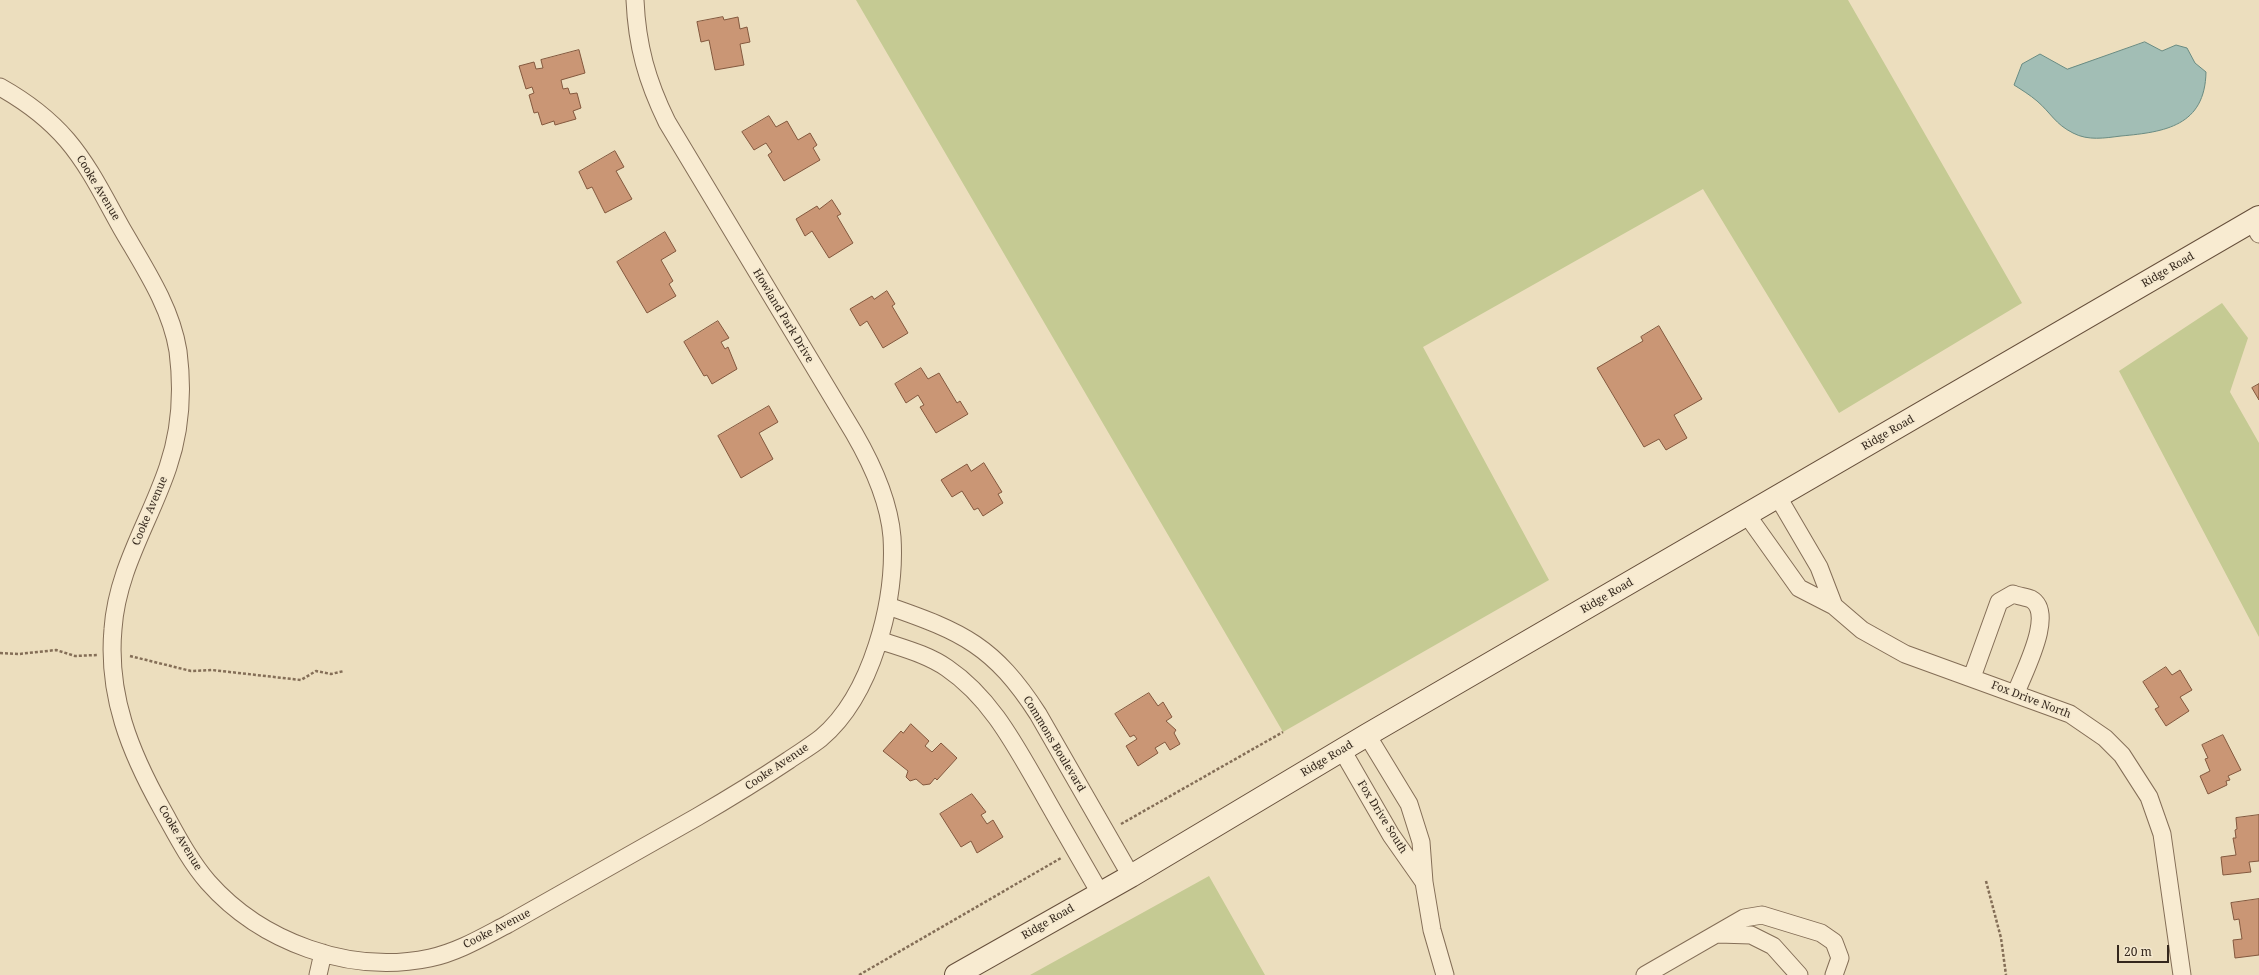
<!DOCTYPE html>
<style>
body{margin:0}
#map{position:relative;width:2259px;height:975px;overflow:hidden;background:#ecdebe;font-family:"Noto Serif",serif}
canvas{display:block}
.scale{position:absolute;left:2117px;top:945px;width:52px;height:18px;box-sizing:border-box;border:2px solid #34271c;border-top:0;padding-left:5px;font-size:12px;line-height:14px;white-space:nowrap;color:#34271c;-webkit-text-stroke:3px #f4e8ce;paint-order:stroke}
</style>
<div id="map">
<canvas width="2259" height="975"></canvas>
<div class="scale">20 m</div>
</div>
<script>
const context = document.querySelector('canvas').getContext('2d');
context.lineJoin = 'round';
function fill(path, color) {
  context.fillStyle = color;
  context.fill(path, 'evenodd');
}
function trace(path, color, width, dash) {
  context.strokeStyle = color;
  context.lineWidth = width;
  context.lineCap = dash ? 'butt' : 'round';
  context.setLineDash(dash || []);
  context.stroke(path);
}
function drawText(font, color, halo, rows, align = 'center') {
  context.font = font + ' "Noto Serif",serif';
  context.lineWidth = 3;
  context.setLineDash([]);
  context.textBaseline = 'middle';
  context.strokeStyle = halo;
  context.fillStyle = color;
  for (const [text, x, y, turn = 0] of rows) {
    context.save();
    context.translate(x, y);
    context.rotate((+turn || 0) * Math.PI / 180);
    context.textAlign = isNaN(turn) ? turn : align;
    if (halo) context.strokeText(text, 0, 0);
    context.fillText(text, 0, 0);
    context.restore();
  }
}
const green = new Path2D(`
 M 856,0 L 1848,0 L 2022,303 L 1839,413 L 1703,189 L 1423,347 L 1549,580 L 1283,732 Z
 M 2222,303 L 2248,338 L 2230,392 L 2259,443 L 2259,637 L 2119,371 Z
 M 1209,876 L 1265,975 L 1030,975 Z`);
const water = new Path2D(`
 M 2145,42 L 2162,51 L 2176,45 L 2187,48 L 2195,63 L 2206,72 C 2205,126 2165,132 2121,136 C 2105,138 2088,141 2073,133 C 2055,124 2051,113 2037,101 C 2030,95 2022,90 2014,85 L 2022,64 L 2040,54 L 2067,69 Z`);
const building = new Path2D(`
 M 723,17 L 724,20 L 738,17 L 740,29 L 747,27 L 750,42 L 740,44 L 744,65 L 715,70 L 709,40 L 701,42 L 697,22 Z
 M 579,50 L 585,73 L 561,80 L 563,89 L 568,88 L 570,94 L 577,93 L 581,108 L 573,111 L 576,119 L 555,125 L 554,121 L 542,125 L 538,112 L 534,113 L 529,95 L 534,93 L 532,87 L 526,89 L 519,66 L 534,62 L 536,69 L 543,68 L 541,60 Z
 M 769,116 L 776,127 L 787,121 L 798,140 L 810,133 L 817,145 L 813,148 L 820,160 L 784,181 L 768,155 L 772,152 L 766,143 L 754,150 L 742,132 Z
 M 615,151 L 624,167 L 616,171 L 632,199 L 605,213 L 592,187 L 587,189 L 579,172 Z
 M 832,200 L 841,214 L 837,216 L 853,243 L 829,258 L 812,231 L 805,236 L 796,219 L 817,206 L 819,209 Z
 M 665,232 L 676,251 L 661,260 L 673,281 L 669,284 L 676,296 L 647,313 L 617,262 Z
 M 887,291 L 895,304 L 892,306 L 908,333 L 883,348 L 867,321 L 860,326 L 850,309 L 872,296 L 874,299 Z
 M 718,321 L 729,338 L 721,342 L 725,349 L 728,347 L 737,369 L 712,384 L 707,375 L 704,376 L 684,342 Z
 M 1659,326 L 1702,399 L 1674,415 L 1687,438 L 1666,450 L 1659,439 L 1644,447 L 1597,368 L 1643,341 L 1641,337 Z
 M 921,368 L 928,379 L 939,373 L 957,403 L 960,401 L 968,414 L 936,433 L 920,407 L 924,405 L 918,395 L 906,403 L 895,384 Z
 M 2259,384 L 2259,400 L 2252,388 Z
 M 769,406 L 778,422 L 759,433 L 773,459 L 741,478 L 718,436 Z
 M 984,463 L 1002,492 L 998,494 L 1003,503 L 983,516 L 978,508 L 974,510 L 962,491 L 952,497 L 941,480 L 967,464 L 971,471 Z
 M 2166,667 L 2172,675 L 2180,670 L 2192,690 L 2180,697 L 2189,711 L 2166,726 L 2155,709 L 2159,707 L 2143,682 Z
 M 1149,693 L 1158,706 L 1163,702 L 1172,717 L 1166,721 L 1176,730 L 1174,733 L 1180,744 L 1170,750 L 1165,742 L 1155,748 L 1158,753 L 1138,766 L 1126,746 L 1137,739 L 1134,735 L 1130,737 L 1115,714 Z
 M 911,724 L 929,741 L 925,746 L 932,752 L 941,743 L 957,758 L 937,780 L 935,778 L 930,784 L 923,785 L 916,779 L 910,781 L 906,777 L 908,771 L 883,751 L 901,731 L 903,733 Z
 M 2223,735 L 2241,770 L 2228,776 L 2230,780 L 2226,781 L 2227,785 L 2208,794 L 2200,776 L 2210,771 L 2205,759 L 2208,758 L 2202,745 Z
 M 972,794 L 986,812 L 981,815 L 987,824 L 993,820 L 1003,837 L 977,853 L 971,841 L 961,847 L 940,814 Z
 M 2259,815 L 2259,861 L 2249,862 L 2251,872 L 2223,875 L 2221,857 L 2236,855 L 2233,838 L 2236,838 L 2235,830 L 2237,829 L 2236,818 Z
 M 2259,899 L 2259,955 L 2235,958 L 2233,940 L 2242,939 L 2239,919 L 2234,920 L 2231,903 Z`);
const path = new Path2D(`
 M 0,653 L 19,654 L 56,650 L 75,656 L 97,655
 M 130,656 L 191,671 L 212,670 L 301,680 L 316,671 L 331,674 L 344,671
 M 1121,824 L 1283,732
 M 1986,881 L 2001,938 L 2006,975
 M 859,975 L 1061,858`);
const street = new Path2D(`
 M 0,87 C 25,101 48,118 67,140 C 90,167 105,199 122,229 C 144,267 171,307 178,351 C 183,390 181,429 168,467 C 150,521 117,570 113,629 C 107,695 130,752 162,809 C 176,834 189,860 208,882 C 261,942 350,975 430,958 C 458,952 483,937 508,924 C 571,888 634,852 697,817 C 728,799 759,780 789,760 C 799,753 811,746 821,738 C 872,695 896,601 892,537 C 889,500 872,464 854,433 L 667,122 C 647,81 637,46 635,0
 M 2252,221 L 2259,234
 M 1778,497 L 1819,567 L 1834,606
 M 1747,515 L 1799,588 L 1834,606 L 1862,630 L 1905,654 L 2070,714 L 2105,738 L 2122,755 L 2149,797 L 2162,834 L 2182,975
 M 888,606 C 963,632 994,646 1038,714 L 1131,876
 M 879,640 C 902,648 927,654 947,668 C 991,698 1015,745 1041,790 C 1060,824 1080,858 1100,893
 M 1972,677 L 1999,602 L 2013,594 C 2018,596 2026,597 2031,599 C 2056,613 2023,673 2016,693
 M 1367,735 L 1409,804 L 1421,842 L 1424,882 L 1432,930 L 1445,975
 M 1342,750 L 1391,835 L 1424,882
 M 1718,934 L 1751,935 L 1773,946 L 1799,975
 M 318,975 L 323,953
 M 1645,975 L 1744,918 L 1762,915 L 1821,933 L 1834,942 L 1840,958 L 1834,975`);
const secondary = new Path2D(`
 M 956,975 L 1131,876 L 1367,735 L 2259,217`);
const streetNames = [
 ["Cooke Avenue",98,188,59],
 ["Ridge Road",2168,270,-30],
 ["Howland Park Drive",783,316,59],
 ["Ridge Road",1888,433,-30],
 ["Cooke Avenue",150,511,-67],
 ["Ridge Road",1607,596,-30],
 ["Fox Drive North",2031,700,21],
 ["Commons Boulevard",1054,744,59],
 ["Ridge Road",1327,759,-31],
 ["Cooke Avenue",777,767,-34],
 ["Fox Drive South",1382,817,58],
 ["Cooke Avenue",180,838,59],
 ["Ridge Road",1048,922,-30],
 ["Cooke Avenue",497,929,-27]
];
fill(green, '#c5ca93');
fill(water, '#a2beb5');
trace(water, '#698b82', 1);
fill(building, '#ca9675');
trace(building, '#83583e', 1);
trace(street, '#846e57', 19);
trace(secondary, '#664f3b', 24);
trace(path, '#846e57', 2.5, [3, 2]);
trace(street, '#f8ebd1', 17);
trace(secondary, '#f8ebd1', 22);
drawText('11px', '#34271c', '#f4e8ce', streetNames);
</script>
